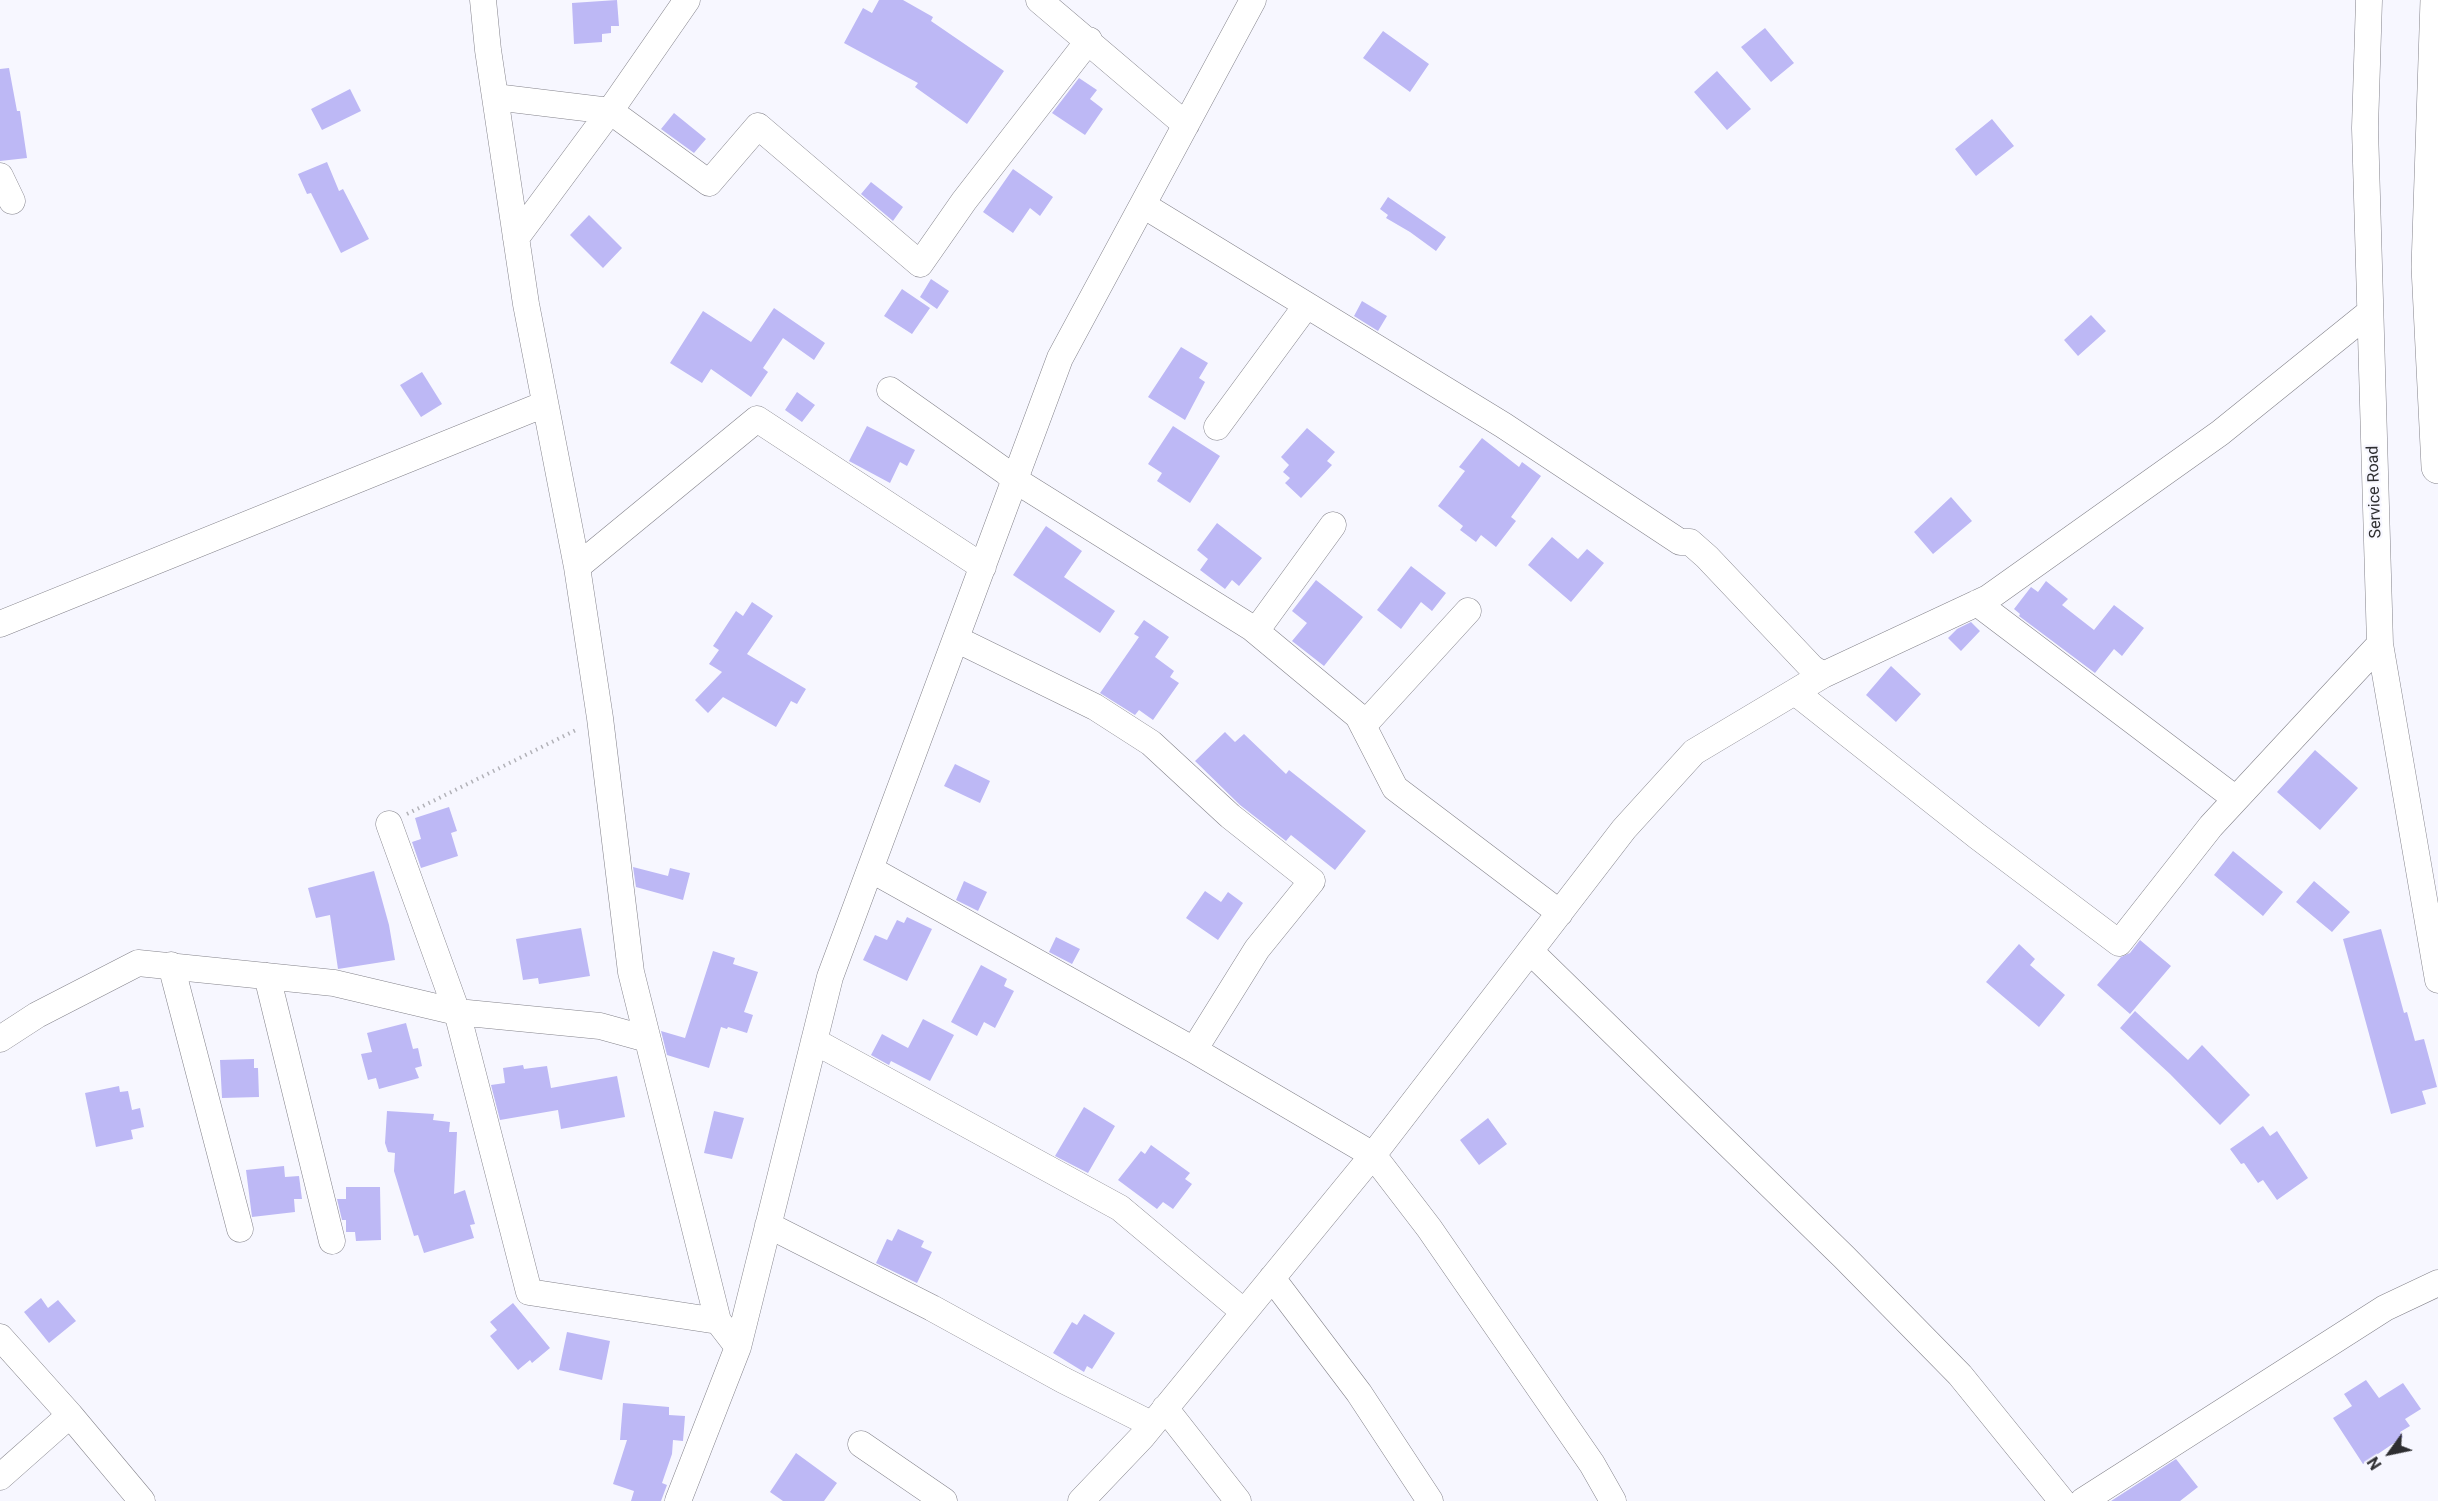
<!DOCTYPE html>
<style>
body{margin:0}
#map{position:relative;width:2438px;height:1501px;overflow:hidden;background:#f7f7ff;font-family:Roboto,sans-serif}
canvas{display:block}
.north{position:absolute;left:2360px;top:1423px;width:60px;height:60px;-webkit-text-stroke:4px #f7f7ff;paint-order:stroke;rotate:237deg;font-size:16px;font-weight:700;line-height:24px;text-align:center;color:#2e2e31}
.north::after{content:'';display:block;margin:auto;width:21px;height:27px;background:#2e2e31;clip-path:polygon(50% 0,100% 100%,50% 72%,0 100%)}
</style>
<div id="map">
<canvas width="2438" height="1501"></canvas>
<div class="north">N</div>
</div>
<script>
const context = document.querySelector('canvas').getContext('2d');
context.lineJoin = 'round';
function fill(path, color) {
  context.fillStyle = color;
  context.fill(path, 'evenodd');
}
function trace(path, color, width, dash) {
  context.strokeStyle = color;
  context.lineWidth = width;
  context.lineCap = dash ? 'butt' : 'round';
  context.setLineDash(dash || []);
  context.stroke(path);
}
function drawText(font, color, halo, rows, align = 'center') {
  context.font = font + ' Roboto,sans-serif';
  context.lineWidth = 4.5;
  context.setLineDash([]);
  context.textBaseline = 'middle';
  context.strokeStyle = halo;
  context.fillStyle = color;
  for (const [text, x, y, turn = 0] of rows) {
    context.save();
    context.translate(x, y);
    context.rotate((+turn || 0) * Math.PI / 180);
    context.textAlign = isNaN(turn) ? turn : align;
    if (halo) context.strokeText(text, 0, 0);
    context.fillText(text, 0, 0);
    context.restore();
  }
}
const building = new Path2D(`
 M 617,0 L 619,26 L 611,26 L 611,33 L 602,34 L 602,42 L 574,44 L 572,3 Z
 M 879,0 L 903,0 L 933,17 L 931,21 L 1004,71 L 967,124 L 915,87 L 918,83 L 844,43 L 863,8 L 872,13 Z
 M 1765,28 L 1794,63 L 1771,82 L 1741,47 Z
 M 1383,31 L 1429,64 L 1410,92 L 1363,58 Z
 M 9,68 L 17,111 L 20,111 L 27,158 L 0,161 L 0,69 Z
 M 1717,71 L 1751,109 L 1727,130 L 1694,92 Z
 M 1079,78 L 1097,90 L 1090,99 L 1103,109 L 1085,135 L 1052,113 Z
 M 350,89 L 361,111 L 322,130 L 311,109 Z
 M 674,113 L 706,139 L 694,153 L 661,129 Z
 M 1992,119 L 2014,146 L 1976,176 L 1955,149 Z
 M 327,162 L 339,191 L 343,189 L 369,239 L 341,253 L 311,193 L 307,194 L 298,174 Z
 M 1013,169 L 1053,197 L 1040,216 L 1030,208 L 1013,233 L 983,212 Z
 M 871,182 L 903,207 L 893,221 L 861,194 Z
 M 1388,197 L 1446,237 L 1436,251 L 1410,232 L 1386,218 L 1388,215 L 1380,209 Z
 M 589,215 L 622,248 L 603,268 L 570,235 Z
 M 931,279 L 949,291 L 937,309 L 920,297 Z
 M 902,289 L 930,308 L 912,334 L 884,316 Z
 M 1362,301 L 1387,316 L 1378,331 L 1354,316 Z
 M 774,308 L 825,343 L 814,360 L 783,338 L 763,368 L 768,372 L 751,397 L 711,369 L 702,383 L 670,363 L 703,311 L 751,342 Z
 M 2091,315 L 2106,331 L 2078,356 L 2064,340 Z
 M 1181,347 L 1208,363 L 1199,378 L 1205,382 L 1185,420 L 1148,397 Z
 M 422,372 L 442,404 L 421,417 L 400,385 Z
 M 797,392 L 815,405 L 802,422 L 785,410 Z
 M 867,426 L 915,450 L 907,466 L 900,462 L 890,483 L 849,461 Z
 M 1173,426 L 1220,456 L 1190,503 L 1157,481 L 1162,473 L 1148,464 Z
 M 1307,428 L 1335,452 L 1327,461 L 1332,465 L 1301,498 L 1285,483 L 1290,478 L 1283,472 L 1289,465 L 1281,457 Z
 M 1482,438 L 1519,467 L 1522,462 L 1541,476 L 1511,517 L 1516,521 L 1496,547 L 1481,535 L 1476,542 L 1460,530 L 1463,526 L 1438,506 L 1465,471 L 1459,467 Z
 M 1951,497 L 1972,521 L 1933,554 L 1914,532 Z
 M 1217,523 L 1262,558 L 1239,586 L 1232,580 L 1225,589 L 1200,570 L 1208,559 L 1197,550 Z
 M 1046,526 L 1082,551 L 1064,577 L 1115,611 L 1100,633 L 1013,575 Z
 M 1552,537 L 1578,559 L 1587,549 L 1604,563 L 1571,602 L 1528,565 Z
 M 1411,566 L 1446,593 L 1432,611 L 1421,602 L 1401,629 L 1377,610 Z
 M 1316,580 L 1363,617 L 1324,666 L 1292,641 L 1307,623 L 1292,611 Z
 M 2046,581 L 2068,599 L 2062,605 L 2094,630 L 2114,605 L 2144,628 L 2122,656 L 2114,649 L 2095,673 L 2019,616 L 2020,614 L 2014,609 L 2031,587 L 2038,592 Z
 M 752,602 L 773,616 L 747,654 L 806,689 L 797,704 L 791,701 L 776,727 L 723,697 L 708,713 L 695,700 L 722,672 L 709,664 L 719,650 L 713,646 L 736,611 L 743,616 Z
 M 1144,620 L 1169,637 L 1155,657 L 1174,671 L 1170,677 L 1179,683 L 1153,720 L 1139,710 L 1135,715 L 1100,693 L 1139,637 L 1134,634 Z
 M 1971,622 L 1980,631 L 1961,651 L 1948,638 L 1957,629 Z
 M 1891,666 L 1921,694 L 1896,722 L 1866,695 Z
 M 1225,732 L 1235,742 L 1244,734 L 1286,774 L 1289,770 L 1366,831 L 1335,870 L 1291,835 L 1286,841 L 1240,805 L 1195,761 Z
 M 2315,750 L 2358,788 L 2320,830 L 2277,792 Z
 M 955,764 L 990,781 L 980,803 L 944,786 Z
 M 449,807 L 457,831 L 451,833 L 458,856 L 421,868 L 412,842 L 421,839 L 415,818 Z
 M 2233,851 L 2283,892 L 2263,916 L 2214,875 Z
 M 633,867 L 668,876 L 670,868 L 690,873 L 683,900 L 636,887 Z
 M 374,871 L 389,925 L 395,960 L 338,969 L 330,915 L 316,918 L 308,888 Z
 M 964,881 L 987,892 L 978,911 L 956,900 Z
 M 2314,881 L 2350,912 L 2332,932 L 2296,902 Z
 M 1205,891 L 1221,902 L 1228,892 L 1243,903 L 1218,940 L 1186,918 Z
 M 907,917 L 932,929 L 907,981 L 863,960 L 875,935 L 887,940 L 897,920 L 904,923 Z
 M 581,928 L 590,976 L 539,984 L 538,978 L 523,980 L 516,939 Z
 M 2381,929 L 2404,1013 L 2407,1012 L 2415,1041 L 2424,1039 L 2437,1087 L 2422,1091 L 2426,1104 L 2391,1114 L 2343,939 Z
 M 1056,937 L 1080,949 L 1072,964 L 1049,952 Z
 M 2140,940 L 2171,966 L 2130,1014 L 2097,985 L 2121,957 L 2130,953 Z
 M 2019,944 L 2035,959 L 2030,965 L 2065,995 L 2039,1027 L 1986,982 Z
 M 713,951 L 735,958 L 733,964 L 758,972 L 744,1012 L 753,1015 L 747,1033 L 728,1027 L 727,1029 L 721,1027 L 709,1068 L 667,1055 L 661,1031 L 685,1038 Z
 M 981,965 L 1007,979 L 1004,986 L 1014,991 L 995,1028 L 984,1022 L 977,1036 L 951,1022 Z
 M 2135,1011 L 2188,1060 L 2202,1045 L 2250,1095 L 2220,1125 L 2170,1074 L 2120,1028 Z
 M 923,1019 L 954,1035 L 930,1081 L 891,1061 L 889,1065 L 871,1055 L 882,1034 L 908,1048 Z
 M 406,1023 L 413,1049 L 418,1048 L 422,1066 L 415,1068 L 419,1078 L 379,1089 L 376,1078 L 368,1080 L 361,1054 L 372,1052 L 367,1033 Z
 M 254,1059 L 254,1068 L 258,1068 L 259,1097 L 222,1098 L 220,1060 Z
 M 523,1065 L 524,1069 L 547,1066 L 551,1088 L 617,1076 L 625,1117 L 561,1129 L 558,1110 L 500,1120 L 491,1085 L 505,1083 L 503,1068 Z
 M 119,1086 L 120,1092 L 128,1091 L 132,1110 L 140,1108 L 144,1127 L 131,1130 L 133,1139 L 96,1147 L 85,1093 Z
 M 1084,1107 L 1115,1126 L 1088,1173 L 1055,1156 Z
 M 387,1111 L 434,1114 L 433,1120 L 450,1122 L 449,1132 L 457,1132 L 454,1194 L 465,1190 L 475,1224 L 470,1225 L 474,1238 L 424,1253 L 418,1235 L 414,1236 L 394,1171 L 395,1153 L 388,1152 L 385,1143 Z
 M 714,1111 L 744,1118 L 732,1159 L 704,1153 Z
 M 1488,1118 L 1507,1144 L 1479,1165 L 1460,1140 Z
 M 2263,1126 L 2270,1136 L 2277,1131 L 2308,1178 L 2277,1200 L 2263,1180 L 2258,1183 L 2244,1163 L 2241,1164 L 2230,1149 Z
 M 1151,1145 L 1190,1173 L 1185,1179 L 1192,1184 L 1173,1209 L 1163,1202 L 1157,1209 L 1118,1180 L 1141,1151 L 1145,1154 Z
 M 284,1166 L 285,1177 L 299,1176 L 302,1199 L 294,1199 L 295,1212 L 252,1217 L 246,1170 Z
 M 346,1187 L 380,1187 L 381,1240 L 356,1241 L 355,1232 L 346,1232 L 346,1220 L 342,1220 L 337,1199 L 346,1199 Z
 M 898,1229 L 924,1241 L 921,1247 L 932,1252 L 917,1283 L 876,1263 L 887,1239 L 892,1241 Z
 M 41,1298 L 48,1308 L 58,1300 L 76,1321 L 49,1343 L 24,1312 Z
 M 513,1303 L 550,1348 L 532,1363 L 530,1360 L 518,1370 L 490,1336 L 497,1330 L 490,1322 Z
 M 1084,1314 L 1115,1333 L 1092,1369 L 1087,1366 L 1084,1372 L 1053,1353 L 1072,1322 L 1077,1325 Z
 M 567,1332 L 610,1341 L 602,1380 L 559,1370 Z
 M 2366,1380 L 2379,1398 L 2403,1383 L 2421,1409 L 2405,1419 L 2410,1426 L 2400,1432 L 2403,1437 L 2363,1464 L 2333,1418 L 2352,1406 L 2344,1394 Z
 M 623,1403 L 669,1407 L 669,1415 L 685,1416 L 683,1441 L 673,1440 L 672,1454 L 662,1483 L 667,1485 L 661,1501 L 631,1501 L 634,1491 L 613,1484 L 627,1440 L 620,1440 Z
 M 796,1453 L 837,1483 L 824,1501 L 783,1501 L 770,1492 Z
 M 2176,1459 L 2198,1487 L 2180,1501 L 2111,1501 Z`);
const path = new Path2D(`
 M 407,814 L 578,729`);
const minor = new Path2D(`
 M 483,0 L 488,50 L 526,304 L 577,567 L 600,718 L 631,972 L 718,1321 L 738,1347
 M 1039,0 L 1186,125
 M 2369,0 L 2365,128 L 2380,644 L 2438,980
 M 495,97 L 610,111 L 709,183 L 758,126 L 920,264 L 964,201 L 1089,40
 M 0,176 L 12,201
 M 1143,205 L 1503,425 L 1680,542 L 1690,542 L 1707,557 L 1812,668 L 1823,675
 M 516,238 L 610,111 L 687,0
 M 890,390 L 1006,472 L 1015,480 L 1252,628 L 1358,716 L 1395,788 L 1560,913
 M 1217,427 L 1306,306
 M 577,567 L 757,419 L 983,567
 M 1977,603 L 2236,799
 M 0,624 L 545,404
 M 1256,631 L 1333,525
 M 956,639 L 1095,707 L 1151,743 L 1230,816 L 1312,881 L 1257,949 L 1194,1050
 M 1795,692 L 1977,836 L 2119,943 L 2211,826 L 2380,644
 M 1363,726 L 1468,611
 M 389,824 L 457,1012 L 529,1292 L 718,1321
 M 870,869 L 1194,1050 L 1373,1155 L 1429,1228 L 1592,1464 L 1613,1501
 M 1530,951 L 1844,1257 L 1960,1375 L 2062,1501
 M 171,965 L 240,1229
 M 267,976 L 332,1241
 M 0,1039 L 37,1015 L 138,963 L 334,983 L 457,1012 L 600,1026 L 647,1039
 M 814,1041 L 1120,1208 L 1244,1312
 M 768,1225 L 932,1308 L 1063,1380 L 1151,1424
 M 1272,1278 L 1359,1393 L 1430,1501
 M 0,1337 L 70,1415
 M 1165,1408 L 1238,1501
 M 861,1444 L 944,1501
 M 0,1477 L 70,1415 L 142,1501
 M 678,1501 L 738,1347 L 830,977 L 1060,358 L 1253,0
 M 1081,1501 L 1142,1437 L 1373,1155 L 1624,829 L 1694,752 L 1823,675 L 1988,598 L 2220,433 L 2370,312
 M 2083,1501 L 2385,1308 L 2438,1283`);
const primary = new Path2D(`
 M 2437,0 L 2428,267 L 2438,467`);
const streetNames = [
 ["Service Road",2375,492,-92]
];
fill(building, '#bdb8f5');
trace(minor, '#84838b', 27);
trace(primary, '#84838b', 34);
trace(path, '#b2b2b8', 4, [1.5, 4.5]);
trace(minor, '#fff', 26);
trace(primary, '#fff', 33);
drawText('16px', '#2e2e31', '#f7f7ff', streetNames);
</script>
